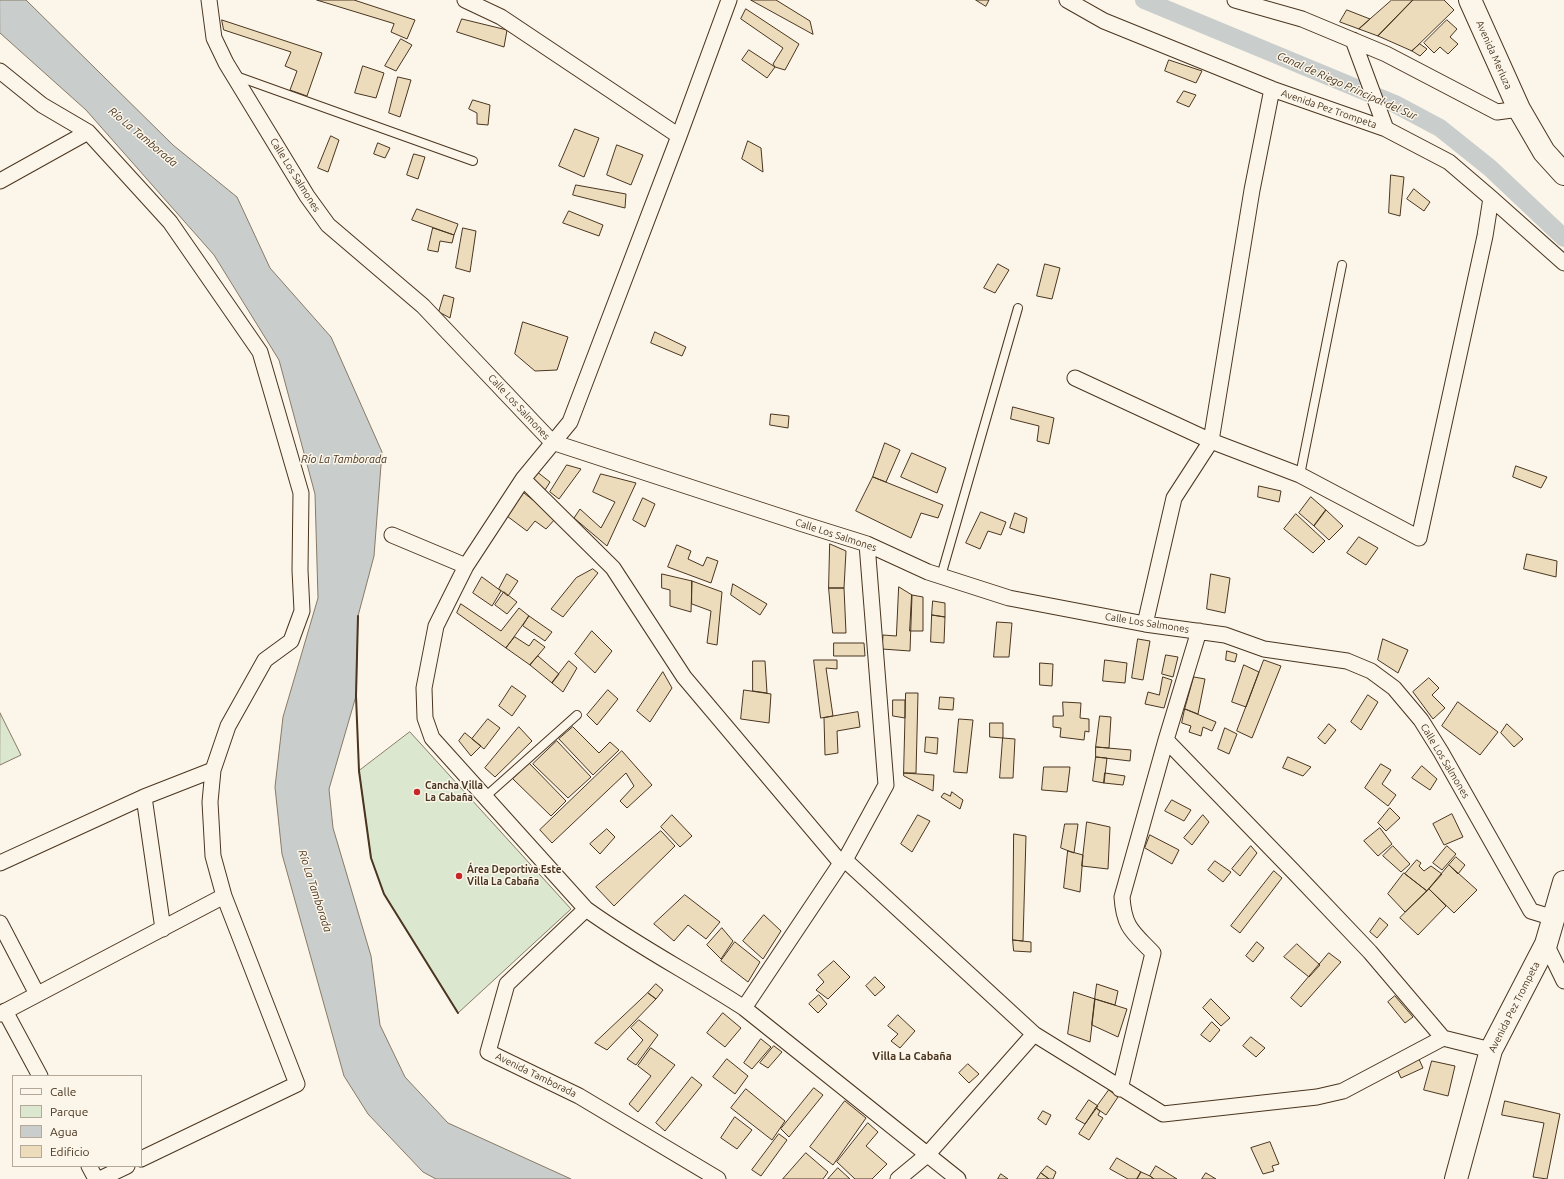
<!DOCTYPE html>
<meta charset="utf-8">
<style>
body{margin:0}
#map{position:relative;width:1564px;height:1179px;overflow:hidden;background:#fbf6e9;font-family:Ubuntu,sans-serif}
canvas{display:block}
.legend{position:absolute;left:12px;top:1075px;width:130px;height:92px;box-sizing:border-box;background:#fbf6e9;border:1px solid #b4a999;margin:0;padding:5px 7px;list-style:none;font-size:12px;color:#4a3520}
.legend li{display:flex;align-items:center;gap:8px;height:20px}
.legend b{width:20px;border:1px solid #b4a999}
</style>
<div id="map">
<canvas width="1564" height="1179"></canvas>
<ul class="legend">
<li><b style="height:5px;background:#fbf6e9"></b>Calle</li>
<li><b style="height:11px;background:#dce7d0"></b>Parque</li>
<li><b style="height:11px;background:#c9cecd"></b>Agua</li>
<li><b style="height:11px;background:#ecdcbc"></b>Edificio</li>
</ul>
</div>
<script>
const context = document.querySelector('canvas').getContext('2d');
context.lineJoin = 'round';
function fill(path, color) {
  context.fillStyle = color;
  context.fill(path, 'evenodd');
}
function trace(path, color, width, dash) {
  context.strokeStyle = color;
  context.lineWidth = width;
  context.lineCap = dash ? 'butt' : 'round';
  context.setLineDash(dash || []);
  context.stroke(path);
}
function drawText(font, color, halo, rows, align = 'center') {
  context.font = font + ' Ubuntu,sans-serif';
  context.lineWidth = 3;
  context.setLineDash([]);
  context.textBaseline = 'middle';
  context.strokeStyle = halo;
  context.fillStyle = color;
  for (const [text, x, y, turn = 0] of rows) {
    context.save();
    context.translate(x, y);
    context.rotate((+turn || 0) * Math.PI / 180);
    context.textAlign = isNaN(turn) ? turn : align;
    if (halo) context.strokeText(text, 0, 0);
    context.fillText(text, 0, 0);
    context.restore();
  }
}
const green = new Path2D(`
 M 0,713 L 21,755 L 0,765 Z
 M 410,732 L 571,909 L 458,1013 L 384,894 L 371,858 L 359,771 Z`);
const water = new Path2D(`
 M 0,0 L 26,0 L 173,145 L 237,197 L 270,268 L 331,337 L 382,452 L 374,556 L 358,616 L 356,696 L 329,789 L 333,828 L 371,956 L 380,1025 L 405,1077 L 448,1123 L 571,1179 L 436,1179 L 423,1172 L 368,1114 L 344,1076 L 282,854 L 275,787 L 283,717 L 318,598 L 315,494 L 279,360 L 214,255 L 86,110 L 0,33 Z`);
const canal = new Path2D(`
 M 1144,0 L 1395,104 L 1440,128 L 1490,168 L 1564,238`);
const building = new Path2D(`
 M 317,0 L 354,0 L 415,20 L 407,39 L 391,32 L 394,24 Z
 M 751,0 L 776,0 L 810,21 L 813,34 Z
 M 976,0 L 989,0 L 986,6 Z
 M 1392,0 L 1413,0 L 1378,36 L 1359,29 Z
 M 1413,0 L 1444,0 L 1454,10 L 1412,51 L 1378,36 Z
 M 746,9 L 799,44 L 785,70 L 775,67 L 773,64 L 783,48 L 741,19 Z
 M 1347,10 L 1370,19 L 1359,29 L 1340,22 Z
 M 462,19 L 507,30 L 504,47 L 457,32 Z
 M 222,20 L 322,53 L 307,96 L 290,90 L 297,71 L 285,66 L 291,52 L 224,30 Z
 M 1447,20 L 1457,29 L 1450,37 L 1458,44 L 1448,54 L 1440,47 L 1434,53 L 1424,43 Z
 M 401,39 L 412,45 L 396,71 L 385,66 Z
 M 1420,44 L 1427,49 L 1420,56 L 1412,51 Z
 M 749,50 L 775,67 L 767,78 L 742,60 Z
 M 1169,60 L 1202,71 L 1196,83 L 1165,71 Z
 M 363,66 L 384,73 L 376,98 L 355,93 Z
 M 398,77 L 411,80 L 400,117 L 389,113 Z
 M 1184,91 L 1196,95 L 1189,107 L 1177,102 Z
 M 473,100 L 490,105 L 488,125 L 477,124 L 477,113 L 469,109 Z
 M 575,129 L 599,138 L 584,177 L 559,166 Z
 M 331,136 L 339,140 L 328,172 L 318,168 Z
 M 748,141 L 761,148 L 763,172 L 742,159 Z
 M 378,143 L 390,148 L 385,158 L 374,154 Z
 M 617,145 L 643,155 L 631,185 L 607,175 Z
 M 414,154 L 425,157 L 418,179 L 407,175 Z
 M 1391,175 L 1404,177 L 1400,216 L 1389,213 Z
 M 576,185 L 626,194 L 625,208 L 573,195 Z
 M 1414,189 L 1430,202 L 1424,211 L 1407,199 Z
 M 417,209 L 458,224 L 454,235 L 412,220 Z
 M 569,211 L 603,225 L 599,236 L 563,223 Z
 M 433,228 L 454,235 L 452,243 L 440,241 L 438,252 L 428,250 Z
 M 463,228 L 476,231 L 470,272 L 456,268 Z
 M 998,264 L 1009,270 L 995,293 L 984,288 Z
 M 1045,264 L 1060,268 L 1052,299 L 1037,296 Z
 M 444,295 L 454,298 L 450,318 L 439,312 Z
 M 523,322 L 568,337 L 557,370 L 535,371 L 515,354 Z
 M 655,332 L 686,347 L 682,356 L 651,343 Z
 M 1013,407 L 1054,418 L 1049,444 L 1037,441 L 1039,426 L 1011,419 Z
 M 771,414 L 789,416 L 788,428 L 770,425 Z
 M 885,443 L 900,450 L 886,482 L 873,477 Z
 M 912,453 L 946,468 L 937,493 L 901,477 Z
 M 567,465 L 581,469 L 559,499 L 550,492 Z
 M 1516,466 L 1547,477 L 1541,488 L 1513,477 Z
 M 536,471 L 550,482 L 545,490 L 531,477 Z
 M 601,474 L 636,483 L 607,546 L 574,518 L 580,509 L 601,528 L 615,502 L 593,492 Z
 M 873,477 L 943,505 L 938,518 L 921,513 L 911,538 L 856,511 Z
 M 1259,486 L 1281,491 L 1279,502 L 1258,497 Z
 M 524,493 L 556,518 L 546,529 L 535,521 L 527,531 L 507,516 Z
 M 1311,497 L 1326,510 L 1314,526 L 1299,513 Z
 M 643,498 L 655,504 L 645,527 L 633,520 Z
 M 1326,510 L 1343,526 L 1329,540 L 1314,526 Z
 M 981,512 L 1006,522 L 1001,535 L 988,531 L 980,549 L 966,543 Z
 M 1015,513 L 1027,518 L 1024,533 L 1010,528 Z
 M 1296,514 L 1325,541 L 1313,553 L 1284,529 Z
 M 1359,537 L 1378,548 L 1366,565 L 1347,553 Z
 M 830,544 L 846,551 L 844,588 L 829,588 Z
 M 677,545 L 691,551 L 688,559 L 703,566 L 707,557 L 718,561 L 711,583 L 668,567 Z
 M 1527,554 L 1557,561 L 1556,577 L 1524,569 Z
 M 593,569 L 598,573 L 563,617 L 551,609 L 576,578 Z
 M 507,574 L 518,581 L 508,596 L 499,589 Z
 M 662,574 L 692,581 L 691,612 L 670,606 L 670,590 L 662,588 Z
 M 1211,574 L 1230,578 L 1225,613 L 1207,609 Z
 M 482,577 L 501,591 L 492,606 L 473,593 Z
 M 692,581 L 722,592 L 717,645 L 707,643 L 711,611 L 692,604 Z
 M 733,584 L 767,604 L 760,615 L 731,595 Z
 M 899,587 L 912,595 L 910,651 L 882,649 L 883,635 L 896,636 Z
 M 829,588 L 844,588 L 846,633 L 833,633 Z
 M 504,592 L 517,602 L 507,614 L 495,605 Z
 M 912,595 L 923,597 L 923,631 L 910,631 Z
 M 933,601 L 945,603 L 945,617 L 932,615 Z
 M 461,604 L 501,631 L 519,608 L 529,616 L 506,648 L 457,613 Z
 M 932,615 L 945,617 L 944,643 L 931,642 Z
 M 529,616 L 552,632 L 545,641 L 523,626 Z
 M 997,622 L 1012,623 L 1009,657 L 994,657 Z
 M 592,631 L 612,651 L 595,673 L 575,654 Z
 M 515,637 L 529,646 L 534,639 L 545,647 L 530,665 L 506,648 Z
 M 1138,639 L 1150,641 L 1143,680 L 1132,678 Z
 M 1383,639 L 1408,650 L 1398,673 L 1378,660 Z
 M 834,643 L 864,643 L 865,656 L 834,656 Z
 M 1227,651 L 1237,654 L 1235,662 L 1226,660 Z
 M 1166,655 L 1178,657 L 1173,677 L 1162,674 Z
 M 538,656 L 559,674 L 552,683 L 530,665 Z
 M 814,660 L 837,660 L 837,669 L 826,668 L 833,716 L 821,718 Z
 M 1105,660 L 1127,663 L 1125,683 L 1103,681 Z
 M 1264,660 L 1281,666 L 1252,738 L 1237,731 Z
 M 569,661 L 577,668 L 563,692 L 552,683 Z
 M 753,661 L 765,661 L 767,693 L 753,691 Z
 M 1040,663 L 1053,664 L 1052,686 L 1040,685 Z
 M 1244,665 L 1259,672 L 1246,707 L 1232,702 Z
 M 663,672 L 672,688 L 650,722 L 637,711 Z
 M 1163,677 L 1172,680 L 1164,708 L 1145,704 L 1148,692 L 1159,695 Z
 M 1194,677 L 1205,679 L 1198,714 L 1185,709 Z
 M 1429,678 L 1439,688 L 1432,695 L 1445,708 L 1433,719 L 1413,692 Z
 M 512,686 L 526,696 L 512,716 L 499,706 Z
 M 608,690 L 618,699 L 597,725 L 587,715 Z
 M 744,690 L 771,694 L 769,723 L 741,719 Z
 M 906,693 L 918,693 L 916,773 L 904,773 Z
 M 1368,695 L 1378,702 L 1361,730 L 1351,722 Z
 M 940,697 L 954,698 L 953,710 L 939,709 Z
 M 893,700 L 905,700 L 905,718 L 893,716 Z
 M 1063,702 L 1081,703 L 1080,718 L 1089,719 L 1089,732 L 1085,731 L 1084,740 L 1060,737 L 1061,728 L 1053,727 L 1053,716 L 1063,716 Z
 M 1458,702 L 1498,732 L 1480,755 L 1442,726 Z
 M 1185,709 L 1216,722 L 1212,731 L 1203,727 L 1201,736 L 1189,732 L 1191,726 L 1182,723 Z
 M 858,712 L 860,727 L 837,731 L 838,753 L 825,755 L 824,718 Z
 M 1100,716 L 1111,717 L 1109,748 L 1096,747 Z
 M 488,719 L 500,728 L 484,749 L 472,739 Z
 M 959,719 L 973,720 L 967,773 L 954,772 Z
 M 990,723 L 1003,723 L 1003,738 L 990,737 Z
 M 1329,724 L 1336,730 L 1325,744 L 1318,738 Z
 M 1507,724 L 1523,739 L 1514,747 L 1501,733 Z
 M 519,727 L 532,741 L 495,777 L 485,768 Z
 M 573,727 L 599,753 L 610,742 L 619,750 L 593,775 L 559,739 Z
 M 1225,728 L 1237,734 L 1229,754 L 1218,749 Z
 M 465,733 L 481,746 L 471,756 L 459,741 Z
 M 926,737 L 938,738 L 937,754 L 925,752 Z
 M 1003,738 L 1015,739 L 1013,778 L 1000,778 Z
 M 557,741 L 591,777 L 568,798 L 533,764 Z
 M 1096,747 L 1131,750 L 1130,761 L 1096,757 Z
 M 622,751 L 652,785 L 627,808 L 620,801 L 634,786 L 626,773 L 552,843 L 540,830 Z
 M 1096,757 L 1107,758 L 1104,783 L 1093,781 Z
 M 1288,757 L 1311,767 L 1303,776 L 1283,768 Z
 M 529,763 L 566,801 L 551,816 L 513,779 Z
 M 1381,764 L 1391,770 L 1382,784 L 1396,795 L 1388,806 L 1365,788 Z
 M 1422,766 L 1437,779 L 1430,790 L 1412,778 Z
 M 1044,767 L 1070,767 L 1067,792 L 1042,790 Z
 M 904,773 L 934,775 L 933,791 L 904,776 Z
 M 1105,773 L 1125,776 L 1123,785 L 1104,783 Z
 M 952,792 L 963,800 L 960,809 L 941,797 L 944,793 L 950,796 Z
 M 1172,800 L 1191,810 L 1184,821 L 1165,811 Z
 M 1390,808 L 1400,818 L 1386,831 L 1378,823 Z
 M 1452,814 L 1463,837 L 1444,845 L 1433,824 Z
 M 672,815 L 692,836 L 680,847 L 661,827 Z
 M 918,815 L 930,821 L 912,852 L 901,844 Z
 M 1203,815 L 1209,822 L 1192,845 L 1184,838 Z
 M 1087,822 L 1110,827 L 1108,869 L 1082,866 Z
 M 1065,824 L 1078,824 L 1074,853 L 1061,848 Z
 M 1380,828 L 1392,844 L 1378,856 L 1364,841 Z
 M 607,829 L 615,837 L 600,854 L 590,844 Z
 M 661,831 L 675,846 L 614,906 L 596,887 Z
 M 1014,834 L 1026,836 L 1023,941 L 1013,940 Z
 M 1150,835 L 1179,850 L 1172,864 L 1145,848 Z
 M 1251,846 L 1257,853 L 1240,876 L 1232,869 Z
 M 1393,846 L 1410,864 L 1401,872 L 1383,856 Z
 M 1447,846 L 1456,854 L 1442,870 L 1433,863 Z
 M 1068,851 L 1083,855 L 1080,892 L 1064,888 Z
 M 1456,857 L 1465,865 L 1458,874 L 1449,865 Z
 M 1417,860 L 1421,863 L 1419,866 L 1424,871 L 1431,866 L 1442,874 L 1427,891 L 1405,874 Z
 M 1215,861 L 1231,872 L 1223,882 L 1208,870 Z
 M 1449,865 L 1477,890 L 1454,913 L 1429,889 Z
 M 1274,871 L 1282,878 L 1240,933 L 1231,926 Z
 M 1404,873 L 1427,891 L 1405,912 L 1388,894 Z
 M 1429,889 L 1446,906 L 1418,935 L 1400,918 Z
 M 685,895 L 720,922 L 706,939 L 688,925 L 674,941 L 654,924 Z
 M 764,915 L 781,931 L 763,959 L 743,941 Z
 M 1380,918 L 1388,925 L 1377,938 L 1370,932 Z
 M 722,928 L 733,941 L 721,959 L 707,945 Z
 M 1013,940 L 1031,942 L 1031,952 L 1014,951 Z
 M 735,942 L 760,962 L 748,982 L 721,961 Z
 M 1257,942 L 1264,948 L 1253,962 L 1246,956 Z
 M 1297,944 L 1320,965 L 1309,977 L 1284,957 Z
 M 1329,953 L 1341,962 L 1301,1007 L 1291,998 Z
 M 834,961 L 850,977 L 828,999 L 816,990 L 824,982 L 818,975 Z
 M 875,977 L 885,987 L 875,996 L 866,986 Z
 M 656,984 L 663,990 L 656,999 L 648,993 Z
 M 1097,984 L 1118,991 L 1115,1005 L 1095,999 Z
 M 1074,992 L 1095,999 L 1090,1042 L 1068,1034 Z
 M 648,993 L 656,999 L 607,1050 L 595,1043 Z
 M 819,995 L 827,1004 L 818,1013 L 809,1004 Z
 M 1395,996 L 1413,1017 L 1405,1023 L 1388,1002 Z
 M 1095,999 L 1127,1009 L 1118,1037 L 1092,1025 Z
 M 1211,999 L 1230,1018 L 1221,1026 L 1203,1008 Z
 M 723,1013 L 741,1028 L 725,1047 L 707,1033 Z
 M 898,1015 L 915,1031 L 900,1048 L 891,1041 L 898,1034 L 888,1026 Z
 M 639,1020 L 658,1035 L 636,1065 L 627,1059 L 643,1040 L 631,1028 Z
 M 1212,1022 L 1220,1030 L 1210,1042 L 1201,1035 Z
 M 1251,1037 L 1265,1048 L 1256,1057 L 1243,1046 Z
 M 761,1039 L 771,1047 L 752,1069 L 744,1063 Z
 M 774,1046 L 782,1052 L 768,1068 L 760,1063 Z
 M 651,1048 L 675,1065 L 638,1112 L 629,1104 L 651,1076 L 638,1066 Z
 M 1418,1057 L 1423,1068 L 1401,1078 L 1396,1067 Z
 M 727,1059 L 748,1076 L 735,1094 L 713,1077 Z
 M 1432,1061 L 1455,1066 L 1448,1096 L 1424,1090 Z
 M 968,1064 L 979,1074 L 969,1083 L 959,1073 Z
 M 692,1077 L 702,1085 L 665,1131 L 656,1123 Z
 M 814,1088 L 823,1095 L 789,1137 L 781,1129 Z
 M 746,1089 L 785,1121 L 772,1140 L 731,1108 Z
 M 1109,1090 L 1118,1097 L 1106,1115 L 1096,1108 Z
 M 1089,1100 L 1098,1106 L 1085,1124 L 1076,1119 Z
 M 845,1101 L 866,1118 L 833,1165 L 810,1147 Z
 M 1505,1101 L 1560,1114 L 1547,1179 L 1533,1177 L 1544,1123 L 1502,1115 Z
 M 1096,1108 L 1100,1111 L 1098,1115 L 1103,1118 L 1089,1140 L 1079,1134 Z
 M 1043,1111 L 1051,1115 L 1046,1125 L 1038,1119 Z
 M 735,1117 L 752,1130 L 737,1149 L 721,1138 Z
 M 868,1123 L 878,1132 L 866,1146 L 887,1164 L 872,1179 L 855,1179 L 837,1162 Z
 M 779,1134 L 787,1140 L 761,1176 L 752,1170 Z
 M 1270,1142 L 1279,1164 L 1272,1166 L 1274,1171 L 1263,1174 L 1251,1148 Z
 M 806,1153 L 828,1172 L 823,1179 L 783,1179 Z
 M 1117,1158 L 1141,1172 L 1137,1179 L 1128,1179 L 1110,1169 Z
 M 1047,1166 L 1056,1172 L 1053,1179 L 1049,1179 L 1041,1173 Z
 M 1156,1166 L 1177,1179 L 1154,1179 L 1150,1176 Z
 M 838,1168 L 850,1179 L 828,1179 Z
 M 1141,1172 L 1150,1176 L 1154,1179 L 1137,1179 Z
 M 1041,1173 L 1049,1179 L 1037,1179 Z
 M 1206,1173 L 1216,1179 L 1202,1179 Z
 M 1001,1174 L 1008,1179 L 998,1179 Z`);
const service = new Path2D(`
 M 236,76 L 473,161
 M 1300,475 L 1342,265
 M 941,576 L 1018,308
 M 485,797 L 577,715`);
const minor = new Path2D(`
 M 209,0 L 214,38 L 226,63 L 307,196 L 328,225 L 423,306 L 552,442 L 803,524 L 867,544 L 928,572 L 1009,598 L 1145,624 L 1225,635 L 1264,649 L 1347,661 L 1371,671 L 1394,688 L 1421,720 L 1441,752 L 1531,911 L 1554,918
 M 465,0 L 501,17 L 679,136
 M 729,0 L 679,136 L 570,422 L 523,479 L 466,566 L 436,626 L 424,688 L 425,718 L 432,738 L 586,909 C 637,946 692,974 744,1008 L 958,1179
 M 1067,0 L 1104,21 L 1272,89 L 1386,129 L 1449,162 L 1491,198 L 1564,263
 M 1235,0 L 1302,19 L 1386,54 L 1497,112 L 1519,109
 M 1353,40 L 1386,129
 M 0,71 L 42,105 L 88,132 L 170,222 L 260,352 L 301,493 L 300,570 L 302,611 L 291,641 L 265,660 L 228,726 L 213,770 L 210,802 L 213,856 L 224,896 L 297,1084 L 141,1159
 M 0,181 L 88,132
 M 1075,378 L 1211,441 L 1300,475 L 1419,538 L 1485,236 L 1491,198
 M 523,479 L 613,568 L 684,677 L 841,863
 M 392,535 L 466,566
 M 1145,624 L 1174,498 L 1211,441 L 1252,190 L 1272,89
 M 1166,740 L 1292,870 L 1370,952 L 1443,1038 L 1491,1050
 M 144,797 L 163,929
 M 845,860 L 1034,1034 L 1163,1114 L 1317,1097 L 1343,1091 L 1443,1038
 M 0,863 L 144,797 L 213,770
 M 586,909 L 507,984 L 488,1052 L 579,1096 L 718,1179
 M 0,923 L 37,994
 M 1546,944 L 1564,981
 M 744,1008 L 841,863 L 845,860 L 886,785 L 867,544
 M 5,1011 L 40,1076
 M 0,1014 L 224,896
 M 1120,1089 L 1153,953 C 1133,932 1124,928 1122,897 L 1166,740 L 1199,631
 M 89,1166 L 96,1179
 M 100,1179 L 127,1166
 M 898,1179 L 927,1155 L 1034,1034`);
const secondary = new Path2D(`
 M 1470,0 L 1519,109 L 1544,152 L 1564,174
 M 1456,1179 L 1491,1050 L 1546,944 L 1564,882`);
const wall = new Path2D(`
 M 358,616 L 356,696 L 359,771 L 371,858 L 384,894 L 458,1013`);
const markers = [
 [417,792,4,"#c62828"],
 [459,876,4,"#c62828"]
];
const streetNames = [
 ["Avenida Merluza",1494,55,66],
 ["Avenida Pez Trompeta",1329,109,19],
 ["Calle Los Salmones",295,175,58],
 ["Calle Los Salmones",519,407,47],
 ["Calle Los Salmones",836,535,18],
 ["Calle Los Salmones",1147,623,9],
 ["Calle Los Salmones",1445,761,59],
 ["Avenida Pez Trompeta",1514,1007,-63],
 ["Avenida Tamborada",536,1075,26]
];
const poiNames = [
 ["Cancha Villa",425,786],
 ["La Cabaña",425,798],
 ["Área Deportiva Este",467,870],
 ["Villa La Cabaña",467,882]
];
const waterNames = [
 ["Canal de Riego Principal del Sur",1347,86,24],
 ["Río La Tamborada",143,137,40],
 ["Río La Tamborada",344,459],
 ["Río La Tamborada",315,891,72]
];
const neighbourhoodNames = [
 ["Villa La Cabaña",912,1056]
];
fill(green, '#dce7d0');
trace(green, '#887966', 1);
fill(water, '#c9cecd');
trace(water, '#887966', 1);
trace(canal, '#c9cecd', 18);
fill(building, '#ecdcbc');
trace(building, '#4a3520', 1);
trace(service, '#4a3520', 10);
trace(minor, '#4a3520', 17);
trace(secondary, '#4a3520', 24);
trace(service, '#fbf6e9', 8);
trace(minor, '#fbf6e9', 15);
trace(secondary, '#fbf6e9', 22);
trace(wall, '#4a3520', 2);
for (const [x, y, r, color] of markers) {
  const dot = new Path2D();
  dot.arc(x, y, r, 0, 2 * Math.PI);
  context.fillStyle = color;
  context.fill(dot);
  trace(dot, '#fbf6e9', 1.5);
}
drawText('10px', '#4a3520', '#fbf6e9', streetNames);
drawText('bold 10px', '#4a3520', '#fbf6e9', poiNames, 'left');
drawText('italic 11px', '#4a3520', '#fbf6e9', waterNames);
drawText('bold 11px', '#4a3520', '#fbf6e9', neighbourhoodNames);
</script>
